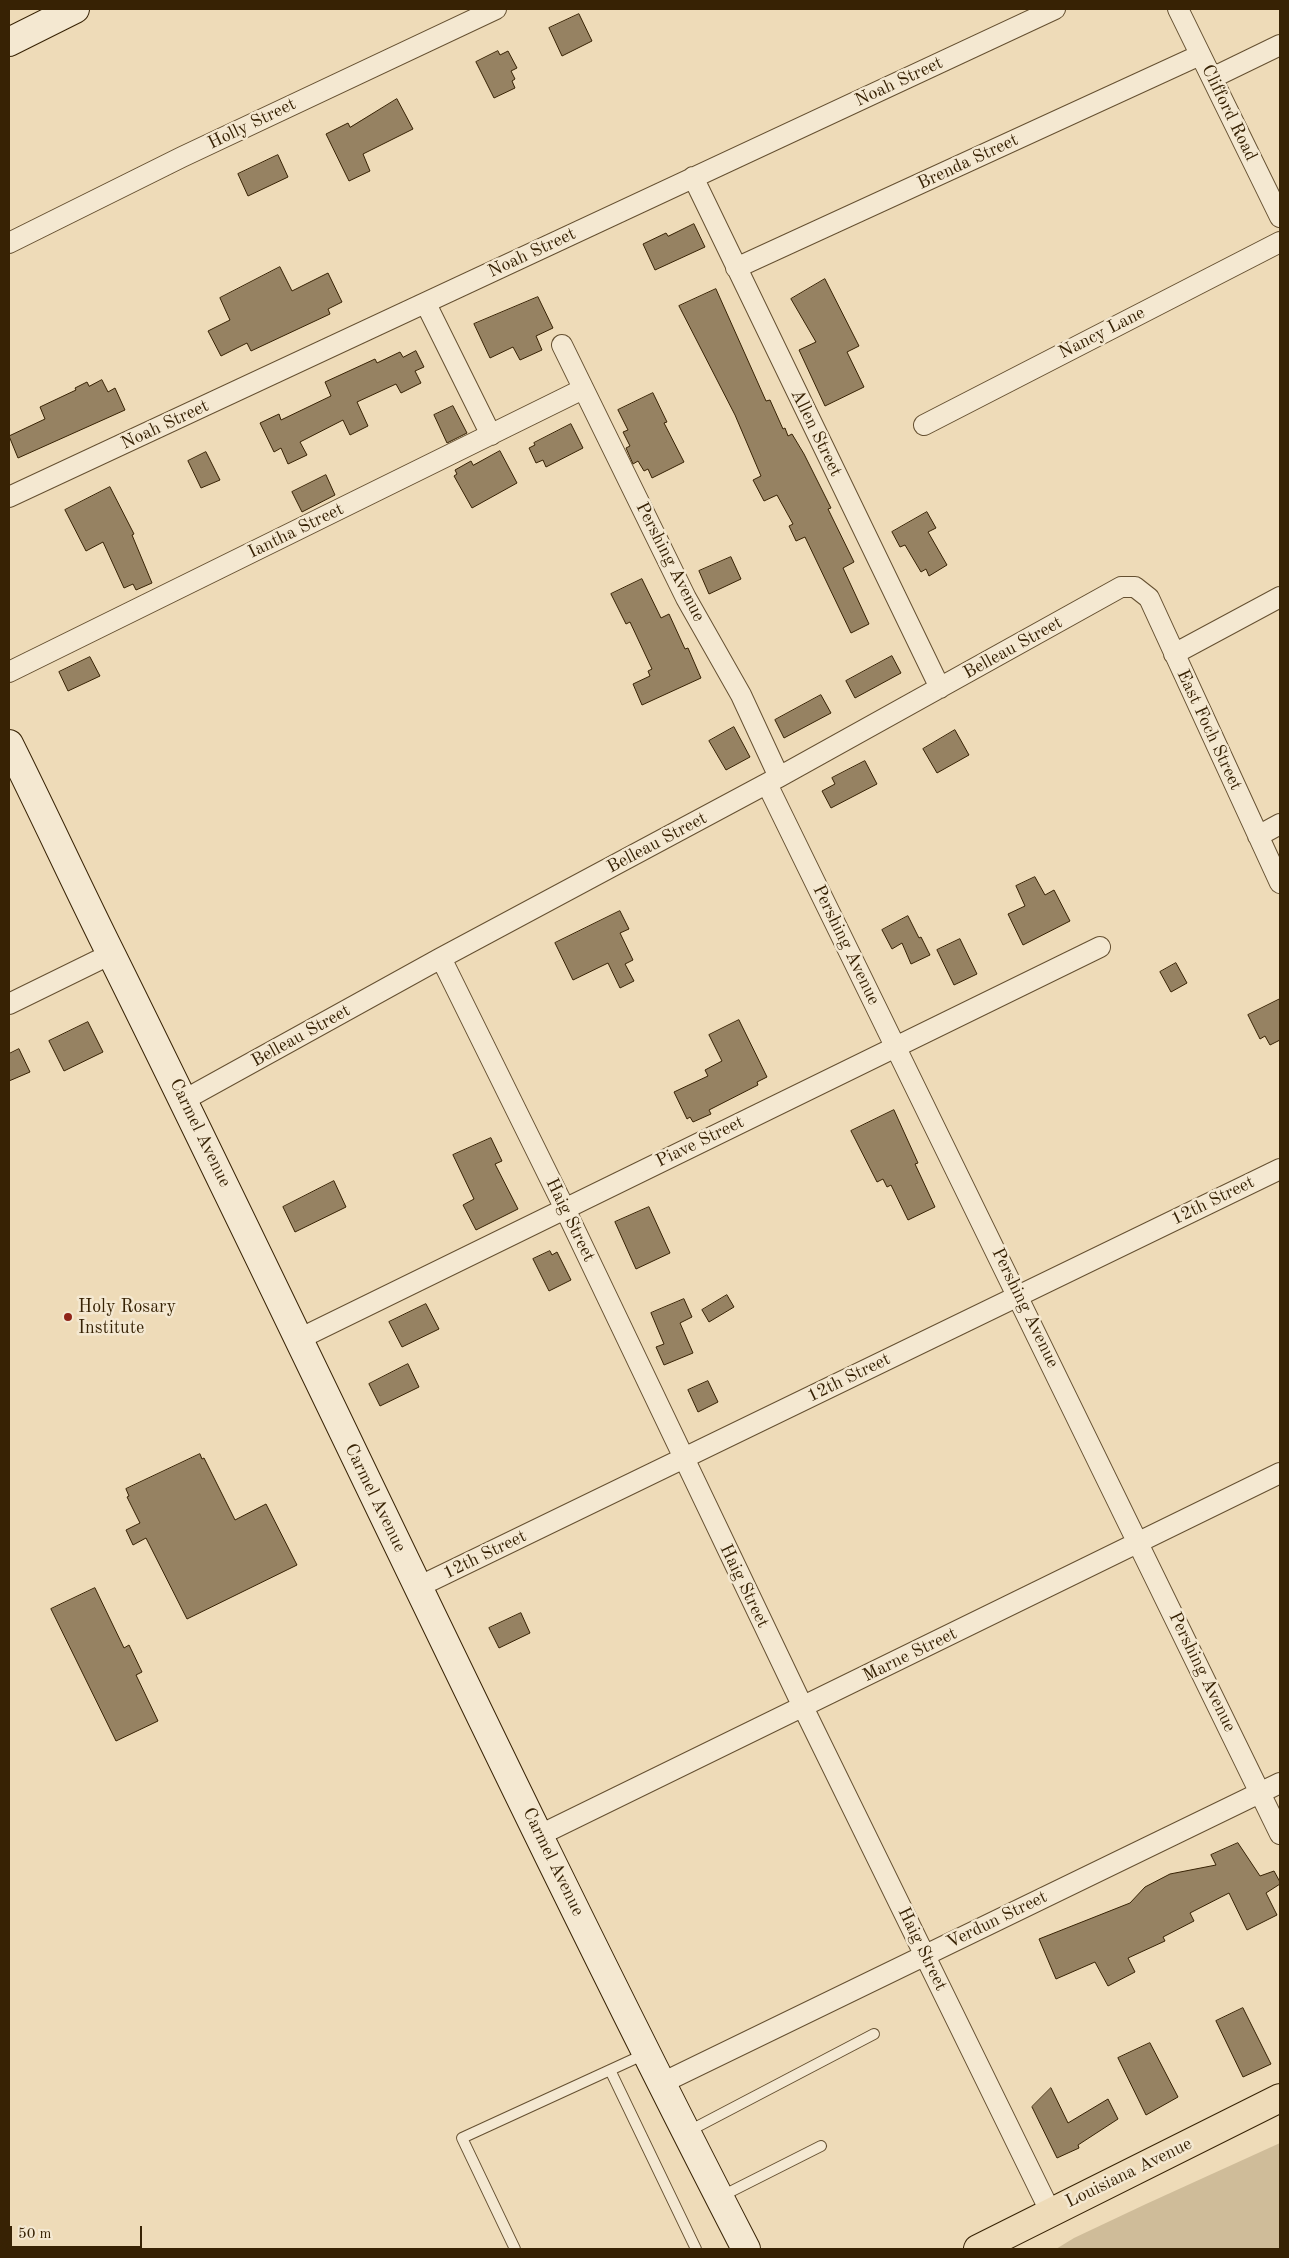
<!DOCTYPE html>
<style>
body{margin:0}
#map{position:relative;width:1289px;height:2258px;overflow:hidden;background:#eedbb8;font-family:"Old Standard TT",serif}
canvas{display:block}
.frame{position:absolute;inset:0;border:10px solid #372204;pointer-events:none}
.scale{position:absolute;left:10px;top:2226px;width:132px;height:22px;box-sizing:border-box;border:2px solid #372204;border-top:0;padding-left:6px;font-size:15px;line-height:18px;white-space:nowrap;color:#372204;-webkit-text-stroke:4px #f4e8d1;paint-order:stroke}
</style>
<div id="map">
<canvas width="1289" height="2258"></canvas>
<div class="frame"></div>
<div class="scale">50 m</div>
</div>
<script>
const context = document.querySelector('canvas').getContext('2d');
context.lineJoin = 'round';
function fill(path, color) {
  context.fillStyle = color;
  context.fill(path, 'evenodd');
}
function trace(path, color, width, dash) {
  context.strokeStyle = color;
  context.lineWidth = width;
  context.lineCap = dash ? 'butt' : 'round';
  context.setLineDash(dash || []);
  context.stroke(path);
}
function drawText(font, color, halo, rows, align = 'center') {
  context.font = font + ' "Old Standard TT",serif';
  context.lineWidth = 5;
  context.setLineDash([]);
  context.textBaseline = 'middle';
  context.strokeStyle = halo;
  context.fillStyle = color;
  for (const [text, x, y, turn = 0] of rows) {
    context.save();
    context.translate(x, y);
    context.rotate((+turn || 0) * Math.PI / 180);
    context.textAlign = isNaN(turn) ? turn : align;
    if (halo) context.strokeText(text, 0, 0);
    context.fillText(text, 0, 0);
    context.restore();
  }
}
const green = new Path2D(`
 M 1280,2143 L 1280,2249 L 1056,2249 L 1074,2238 L 1146,2204 Z`);
const building = new Path2D(`
 M 579,14 L 592,41 L 562,56 L 549,28 Z
 M 498,51 L 500,55 L 508,51 L 517,68 L 511,71 L 515,79 L 512,81 L 515,88 L 494,98 L 476,62 Z
 M 397,99 L 413,129 L 363,154 L 370,171 L 349,181 L 326,134 L 348,123 L 350,127 Z
 M 278,155 L 288,177 L 248,196 L 238,174 Z
 M 694,224 L 705,247 L 655,270 L 643,244 L 666,233 L 668,236 Z
 M 280,267 L 292,291 L 328,273 L 342,302 L 328,309 L 330,314 L 251,351 L 247,343 L 221,356 L 208,331 L 230,320 L 220,298 Z
 M 825,279 L 859,346 L 847,352 L 864,387 L 825,406 L 799,350 L 816,342 L 791,299 Z
 M 716,289 L 766,401 L 770,400 L 783,429 L 785,428 L 788,436 L 792,434 L 804,454 L 831,508 L 828,509 L 854,562 L 843,568 L 869,624 L 851,633 L 805,537 L 796,541 L 789,526 L 793,524 L 777,495 L 764,501 L 753,480 L 761,476 L 735,415 L 679,306 Z
 M 538,297 L 553,328 L 536,336 L 542,350 L 520,360 L 513,347 L 490,358 L 474,324 Z
 M 416,351 L 424,367 L 415,371 L 421,383 L 401,393 L 396,384 L 357,402 L 368,426 L 350,435 L 343,420 L 300,442 L 307,455 L 288,464 L 281,448 L 274,452 L 260,423 L 279,414 L 281,420 L 331,396 L 325,382 L 375,359 L 377,363 L 400,352 L 403,357 Z
 M 102,380 L 108,392 L 115,388 L 125,410 L 18,458 L 9,436 L 45,419 L 40,407 L 76,390 L 75,388 L 87,382 L 89,386 Z
 M 653,393 L 667,422 L 664,423 L 684,462 L 652,478 L 648,469 L 644,471 L 638,461 L 633,464 L 626,448 L 630,446 L 623,432 L 628,430 L 618,410 Z
 M 453,406 L 467,433 L 447,443 L 434,415 Z
 M 571,424 L 583,448 L 546,467 L 543,460 L 536,463 L 529,448 L 535,445 L 534,443 Z
 M 500,451 L 517,483 L 472,508 L 454,476 L 457,474 L 455,470 L 471,461 L 473,465 Z
 M 206,452 L 220,480 L 201,488 L 188,461 Z
 M 326,475 L 335,495 L 302,512 L 292,492 Z
 M 110,487 L 134,534 L 132,535 L 152,583 L 136,590 L 133,584 L 124,588 L 103,542 L 86,551 L 65,510 Z
 M 927,512 L 936,528 L 928,532 L 947,565 L 929,576 L 926,569 L 921,572 L 905,545 L 900,547 L 892,532 Z
 M 731,557 L 741,579 L 709,594 L 699,571 Z
 M 642,579 L 661,618 L 669,614 L 685,649 L 688,648 L 701,678 L 642,705 L 633,684 L 650,676 L 648,671 L 652,669 L 630,622 L 626,624 L 611,594 Z
 M 892,656 L 901,673 L 855,698 L 846,681 Z
 M 90,657 L 100,676 L 68,691 L 59,672 Z
 M 821,695 L 831,713 L 784,738 L 775,720 Z
 M 734,727 L 750,757 L 726,770 L 709,741 Z
 M 955,730 L 969,755 L 937,773 L 923,749 Z
 M 865,761 L 877,784 L 831,808 L 822,791 L 835,784 L 832,778 Z
 M 1035,877 L 1045,895 L 1054,890 L 1070,921 L 1023,945 L 1008,914 L 1025,906 L 1016,886 Z
 M 620,911 L 629,929 L 620,933 L 633,960 L 625,964 L 634,981 L 620,988 L 608,963 L 573,980 L 555,943 Z
 M 908,916 L 919,938 L 921,937 L 930,955 L 911,964 L 902,943 L 892,949 L 882,930 Z
 M 960,939 L 977,974 L 954,985 L 937,950 Z
 M 1176,963 L 1187,983 L 1171,992 L 1160,972 Z
 M 1280,999 L 1280,1040 L 1270,1045 L 1265,1036 L 1260,1039 L 1248,1015 Z
 M 739,1020 L 767,1077 L 757,1082 L 758,1085 L 709,1110 L 711,1114 L 693,1122 L 690,1117 L 687,1119 L 674,1092 L 708,1076 L 705,1070 L 722,1061 L 709,1035 Z
 M 88,1022 L 103,1052 L 64,1071 L 49,1041 Z
 M 19,1049 L 30,1072 L 9,1081 L 9,1054 Z
 M 894,1110 L 918,1163 L 915,1164 L 935,1207 L 908,1220 L 891,1185 L 887,1187 L 883,1179 L 877,1182 L 851,1131 Z
 M 491,1138 L 502,1161 L 495,1164 L 518,1209 L 476,1230 L 463,1205 L 474,1199 L 453,1155 Z
 M 334,1181 L 346,1207 L 295,1232 L 283,1207 Z
 M 649,1207 L 670,1253 L 636,1269 L 615,1222 Z
 M 550,1251 L 552,1255 L 557,1252 L 571,1280 L 549,1291 L 533,1259 Z
 M 727,1295 L 734,1307 L 709,1322 L 702,1310 Z
 M 684,1299 L 692,1317 L 680,1323 L 693,1353 L 664,1365 L 656,1347 L 664,1344 L 651,1313 Z
 M 426,1304 L 439,1329 L 402,1347 L 389,1322 Z
 M 408,1364 L 419,1387 L 380,1406 L 369,1384 Z
 M 708,1381 L 718,1402 L 698,1412 L 688,1390 Z
 M 200,1454 L 202,1459 L 204,1458 L 235,1520 L 266,1504 L 297,1565 L 187,1619 L 146,1538 L 133,1545 L 126,1530 L 140,1523 L 127,1497 L 129,1496 L 126,1489 Z
 M 95,1588 L 124,1648 L 129,1645 L 142,1672 L 136,1675 L 158,1721 L 116,1741 L 51,1609 Z
 M 521,1613 L 530,1633 L 499,1648 L 489,1628 Z
 M 1238,1843 L 1260,1876 L 1274,1871 L 1280,1882 L 1280,1884 L 1266,1893 L 1277,1915 L 1247,1930 L 1229,1893 L 1190,1913 L 1194,1921 L 1163,1937 L 1165,1941 L 1128,1958 L 1135,1972 L 1108,1986 L 1095,1962 L 1056,1979 L 1039,1939 L 1130,1903 L 1145,1887 L 1170,1874 L 1216,1865 L 1211,1855 Z
 M 1243,2008 L 1271,2064 L 1243,2077 L 1216,2021 Z
 M 1150,2043 L 1178,2097 L 1146,2115 L 1118,2058 Z
 M 1051,2088 L 1068,2123 L 1108,2099 L 1118,2119 L 1078,2145 L 1079,2148 L 1057,2158 L 1032,2107 Z`);
const service = new Path2D(`
 M 610,2070 L 696,2249
 M 687,2132 L 874,2034
 M 720,2197 L 821,2146
 M 515,2249 L 462,2138 L 645,2054`);
const minor = new Path2D(`
 M 1178,9 L 1280,217
 M 1212,78 L 1280,45
 M 693,177 L 940,688
 M 9,243 L 182,157 L 496,9
 M 736,268 L 1200,55
 M 426,304 L 491,435
 M 562,345 L 686,598 L 741,695 L 779,777
 M 924,425 L 1280,242
 M 9,497 L 1055,9
 M 1174,654 L 1280,597
 M 9,672 L 583,389
 M 767,784 L 1280,1834
 M 1258,836 L 1280,824
 M 441,958 L 565,1209 L 803,1707 L 1050,2211
 M 9,1004 L 111,954
 M 184,1100 L 441,958 L 779,777 L 1121,587 L 1135,587 L 1149,598 L 1280,883
 M 299,1339 L 1100,947
 M 418,1587 L 1280,1169
 M 540,1835 L 1280,1473
 M 660,2084 L 1280,1783`);
const secondary = new Path2D(`
 M 9,42 L 75,9
 M 9,744 C 44,814 77,886 112,956 C 325,1386 526,1823 746,2249`);
const primary = new Path2D(`
 M 978,2249 L 1280,2098`);
const markers = [
 [68,1317,5,"#8f2418"]
];
const streetNames = [
 ["Noah Street",899,82,-25],
 ["Clifford Road",1229,113,64],
 ["Holly Street",252,124,-26],
 ["Brenda Street",968,162,-25],
 ["Noah Street",532,253,-25],
 ["Nancy Lane",1102,333,-27],
 ["Noah Street",165,425,-25],
 ["Allen Street",816,433,64],
 ["Iantha Street",296,531,-26],
 ["Pershing Avenue",670,562,63],
 ["Belleau Street",1013,648,-29],
 ["East Foch Street",1209,730,65],
 ["Belleau Street",657,843,-28],
 ["Pershing Avenue",846,945,64],
 ["Belleau Street",301,1036,-29],
 ["Carmel Avenue",200,1133,64],
 ["Piave Street",700,1142,-26],
 ["12th Street",1213,1201,-26],
 ["Haig Street",570,1220,64],
 ["Pershing Avenue",1025,1308,64],
 ["12th Street",849,1378,-26],
 ["Carmel Avenue",375,1498,64],
 ["12th Street",485,1555,-26],
 ["Haig Street",744,1586,64],
 ["Marne Street",910,1655,-26],
 ["Pershing Avenue",1202,1672,64],
 ["Carmel Avenue",553,1862,64],
 ["Verdun Street",997,1920,-26],
 ["Haig Street",922,1949,64],
 ["Louisiana Avenue",1129,2173,-26]
];
const poiNames = [
 ["Holy Rosary",78,1307],
 ["Institute",78,1328]
];
fill(green, '#cfbc99');
fill(building, '#968262');
trace(building, '#372204', 1);
trace(service, '#655031', 12);
trace(minor, '#655031', 22);
trace(secondary, '#372204', 30);
trace(primary, '#372204', 30);
trace(service, '#f4e8d1', 10);
trace(minor, '#f4e8d1', 20);
trace(secondary, '#f4e8d1', 28);
trace(primary, '#eedbb8', 28);
for (const [x, y, r, color] of markers) {
  const dot = new Path2D();
  dot.arc(x, y, r, 0, 2 * Math.PI);
  context.fillStyle = color;
  context.fill(dot);
  trace(dot, '#f4e8d1', 2);
}
drawText('18px', '#372204', '#f4e8d1', streetNames);
drawText('18px', '#372204', '#f4e8d1', poiNames, 'left');
</script>
